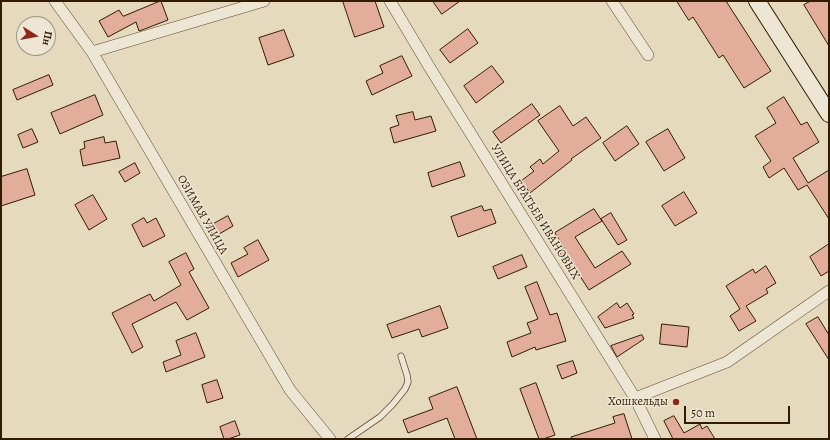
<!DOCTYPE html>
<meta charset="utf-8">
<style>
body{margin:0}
#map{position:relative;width:830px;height:440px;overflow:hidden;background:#e5d9be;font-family:Alegreya,serif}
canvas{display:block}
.frame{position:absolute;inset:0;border:2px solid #311c00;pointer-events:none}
.north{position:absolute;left:16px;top:16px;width:40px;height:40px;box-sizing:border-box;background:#eee6d5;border:1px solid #a29580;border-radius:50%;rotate:101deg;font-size:11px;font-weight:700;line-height:16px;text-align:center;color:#311c00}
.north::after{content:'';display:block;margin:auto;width:14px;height:18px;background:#8f2418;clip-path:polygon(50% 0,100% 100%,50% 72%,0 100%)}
.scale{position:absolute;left:684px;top:406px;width:106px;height:18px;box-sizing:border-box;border:2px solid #311c00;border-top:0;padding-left:5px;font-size:12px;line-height:14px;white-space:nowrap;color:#311c00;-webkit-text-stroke:3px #eee6d5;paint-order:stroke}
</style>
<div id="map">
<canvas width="830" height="440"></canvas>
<div class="frame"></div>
<div class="north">Пн</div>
<div class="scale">50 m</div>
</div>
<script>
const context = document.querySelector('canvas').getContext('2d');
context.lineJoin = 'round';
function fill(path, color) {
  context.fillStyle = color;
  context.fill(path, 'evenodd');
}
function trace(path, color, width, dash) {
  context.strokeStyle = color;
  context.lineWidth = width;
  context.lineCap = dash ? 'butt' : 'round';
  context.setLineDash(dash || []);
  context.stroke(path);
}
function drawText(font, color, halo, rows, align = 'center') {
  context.font = font + ' Alegreya,serif';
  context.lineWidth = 3;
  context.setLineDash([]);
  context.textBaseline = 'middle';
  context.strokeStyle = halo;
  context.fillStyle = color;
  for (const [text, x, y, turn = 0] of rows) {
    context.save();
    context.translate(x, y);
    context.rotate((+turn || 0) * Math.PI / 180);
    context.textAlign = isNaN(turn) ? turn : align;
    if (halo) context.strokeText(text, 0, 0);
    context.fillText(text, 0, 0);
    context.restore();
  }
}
const building = new Path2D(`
 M 161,1 L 168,20 L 142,30 L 139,31 L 136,22 L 108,37 L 99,21 L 119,10 L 123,16 Z
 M 343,1 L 375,1 L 384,27 L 355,37 Z
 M 433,1 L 460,1 L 442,14 Z
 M 677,1 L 726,1 L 771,71 L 744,88 L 723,55 L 719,58 L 693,17 L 689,20 Z
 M 811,1 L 829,1 L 829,46 L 804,5 Z
 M 468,29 L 478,43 L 450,63 L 440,50 Z
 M 284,30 L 294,56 L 268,65 L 259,38 Z
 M 402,56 L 412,76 L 372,95 L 366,81 L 383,73 L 380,66 Z
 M 492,66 L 504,82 L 476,103 L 464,86 Z
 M 49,75 L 53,85 L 17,100 L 13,90 Z
 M 95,95 L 103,115 L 60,134 L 51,113 Z
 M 784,97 L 801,125 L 807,122 L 819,142 L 793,158 L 808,183 L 829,170 L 829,219 L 807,185 L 798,190 L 784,168 L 769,178 L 763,167 L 771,161 L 755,136 L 776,123 L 767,108 Z
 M 532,104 L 540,115 L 501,143 L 493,132 Z
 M 560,106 L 573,126 L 586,117 L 601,138 L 571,159 L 572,160 L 530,193 L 521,181 L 534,171 L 530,167 L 540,159 L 543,164 L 559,151 L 538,121 Z
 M 413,112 L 415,120 L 431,116 L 436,131 L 394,143 L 390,128 L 399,125 L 396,116 Z
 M 627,126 L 639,144 L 615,161 L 603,143 Z
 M 32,129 L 38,142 L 23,148 L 18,135 Z
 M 668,129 L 685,158 L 664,171 L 646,142 Z
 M 104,137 L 105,143 L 116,141 L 120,158 L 83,166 L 80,150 L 85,148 L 84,142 Z
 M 460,162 L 465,176 L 432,187 L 428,173 Z
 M 135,163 L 140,173 L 125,182 L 119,172 Z
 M 27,169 L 35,195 L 1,206 L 1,177 Z
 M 684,192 L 697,213 L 675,226 L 662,206 Z
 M 93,195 L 107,219 L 89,230 L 75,205 Z
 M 482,206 L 484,211 L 491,209 L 496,223 L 458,237 L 451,217 Z
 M 594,209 L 602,221 L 575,237 L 595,268 L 622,251 L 631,264 L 589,290 L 574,267 L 570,270 L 559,252 L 564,248 L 555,233 Z
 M 611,213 L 627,240 L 618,245 L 601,219 Z
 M 228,216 L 233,226 L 214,237 L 208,227 Z
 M 144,218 L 147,223 L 156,218 L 165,236 L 143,247 L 132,225 Z
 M 258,240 L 269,260 L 238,277 L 231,263 L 248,254 L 244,248 Z
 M 829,244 L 829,271 L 821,276 L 810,257 Z
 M 186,253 L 194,269 L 189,272 L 209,308 L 187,320 L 176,302 L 132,324 L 143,347 L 132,353 L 112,313 L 150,294 L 154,301 L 181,285 L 169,262 Z
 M 522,255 L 527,267 L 498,279 L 493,267 Z
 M 766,266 L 776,283 L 766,289 L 768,293 L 746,306 L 756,321 L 739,331 L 730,316 L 740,309 L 726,286 L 753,269 L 755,273 Z
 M 537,282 L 550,315 L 557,313 L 566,341 L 536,350 L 535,347 L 512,357 L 507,342 L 531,333 L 527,323 L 538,319 L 525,287 Z
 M 617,303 L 620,308 L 627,303 L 634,314 L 632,315 L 634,318 L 605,328 L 598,317 Z
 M 440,306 L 448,328 L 422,337 L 419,329 L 392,338 L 387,325 Z
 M 818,317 L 829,335 L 829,360 L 806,324 Z
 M 662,324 L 689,327 L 687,347 L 660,344 Z
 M 196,333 L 205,357 L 166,372 L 163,362 L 181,355 L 176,341 Z
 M 642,335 L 644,339 L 617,357 L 611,346 Z
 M 573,361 L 577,373 L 562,379 L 557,366 Z
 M 217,380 L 223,398 L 207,403 L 202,385 Z
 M 536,383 L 555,435 L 543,439 L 539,439 L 520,389 Z
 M 457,387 L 477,439 L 455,439 L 447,418 L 408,433 L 403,420 L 433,409 L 429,398 Z
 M 624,414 L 632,439 L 572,439 L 571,437 L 615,423 L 613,417 Z
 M 674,416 L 684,433 L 700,424 L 702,429 L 707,426 L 715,439 L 673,439 L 664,421 Z
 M 235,421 L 240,435 L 228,439 L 224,439 L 220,427 Z`);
const service = new Path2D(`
 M 348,439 L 380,417 L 393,404 L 405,389 L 408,382 L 407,375 L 401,356`);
const minor = new Path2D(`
 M 55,1 L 92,52 L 290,390 L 330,439
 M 390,1 L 430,68 L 635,398 L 655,439
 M 612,1 L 648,55
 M 92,52 L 264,1
 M 635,398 L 727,362 L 829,291`);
const secondary = new Path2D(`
 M 757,1 L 829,114`);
const markers = [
 [676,402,4,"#8f2418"]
];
const streetNames = [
 ["УЛИЦА БРАТЬЕВ ИВАНОВЫХ",535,212,58],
 ["ОЗИМАЯ УЛИЦА",202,215,60]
];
const poiNames = [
 ["Хошкельды",668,402]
];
fill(building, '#e3ad9c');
trace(building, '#311c00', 1);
trace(service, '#5e4b30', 7);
trace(minor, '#5e4b30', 12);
trace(secondary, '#311c00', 18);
trace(service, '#eee6d5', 5.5);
trace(minor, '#eee6d5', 11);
trace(secondary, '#eee6d5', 16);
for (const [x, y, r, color] of markers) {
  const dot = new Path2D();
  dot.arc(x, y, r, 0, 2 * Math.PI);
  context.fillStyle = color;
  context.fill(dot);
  trace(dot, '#eee6d5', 1.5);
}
drawText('12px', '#311c00', '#eee6d5', streetNames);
drawText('12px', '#311c00', '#eee6d5', poiNames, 'right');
</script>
